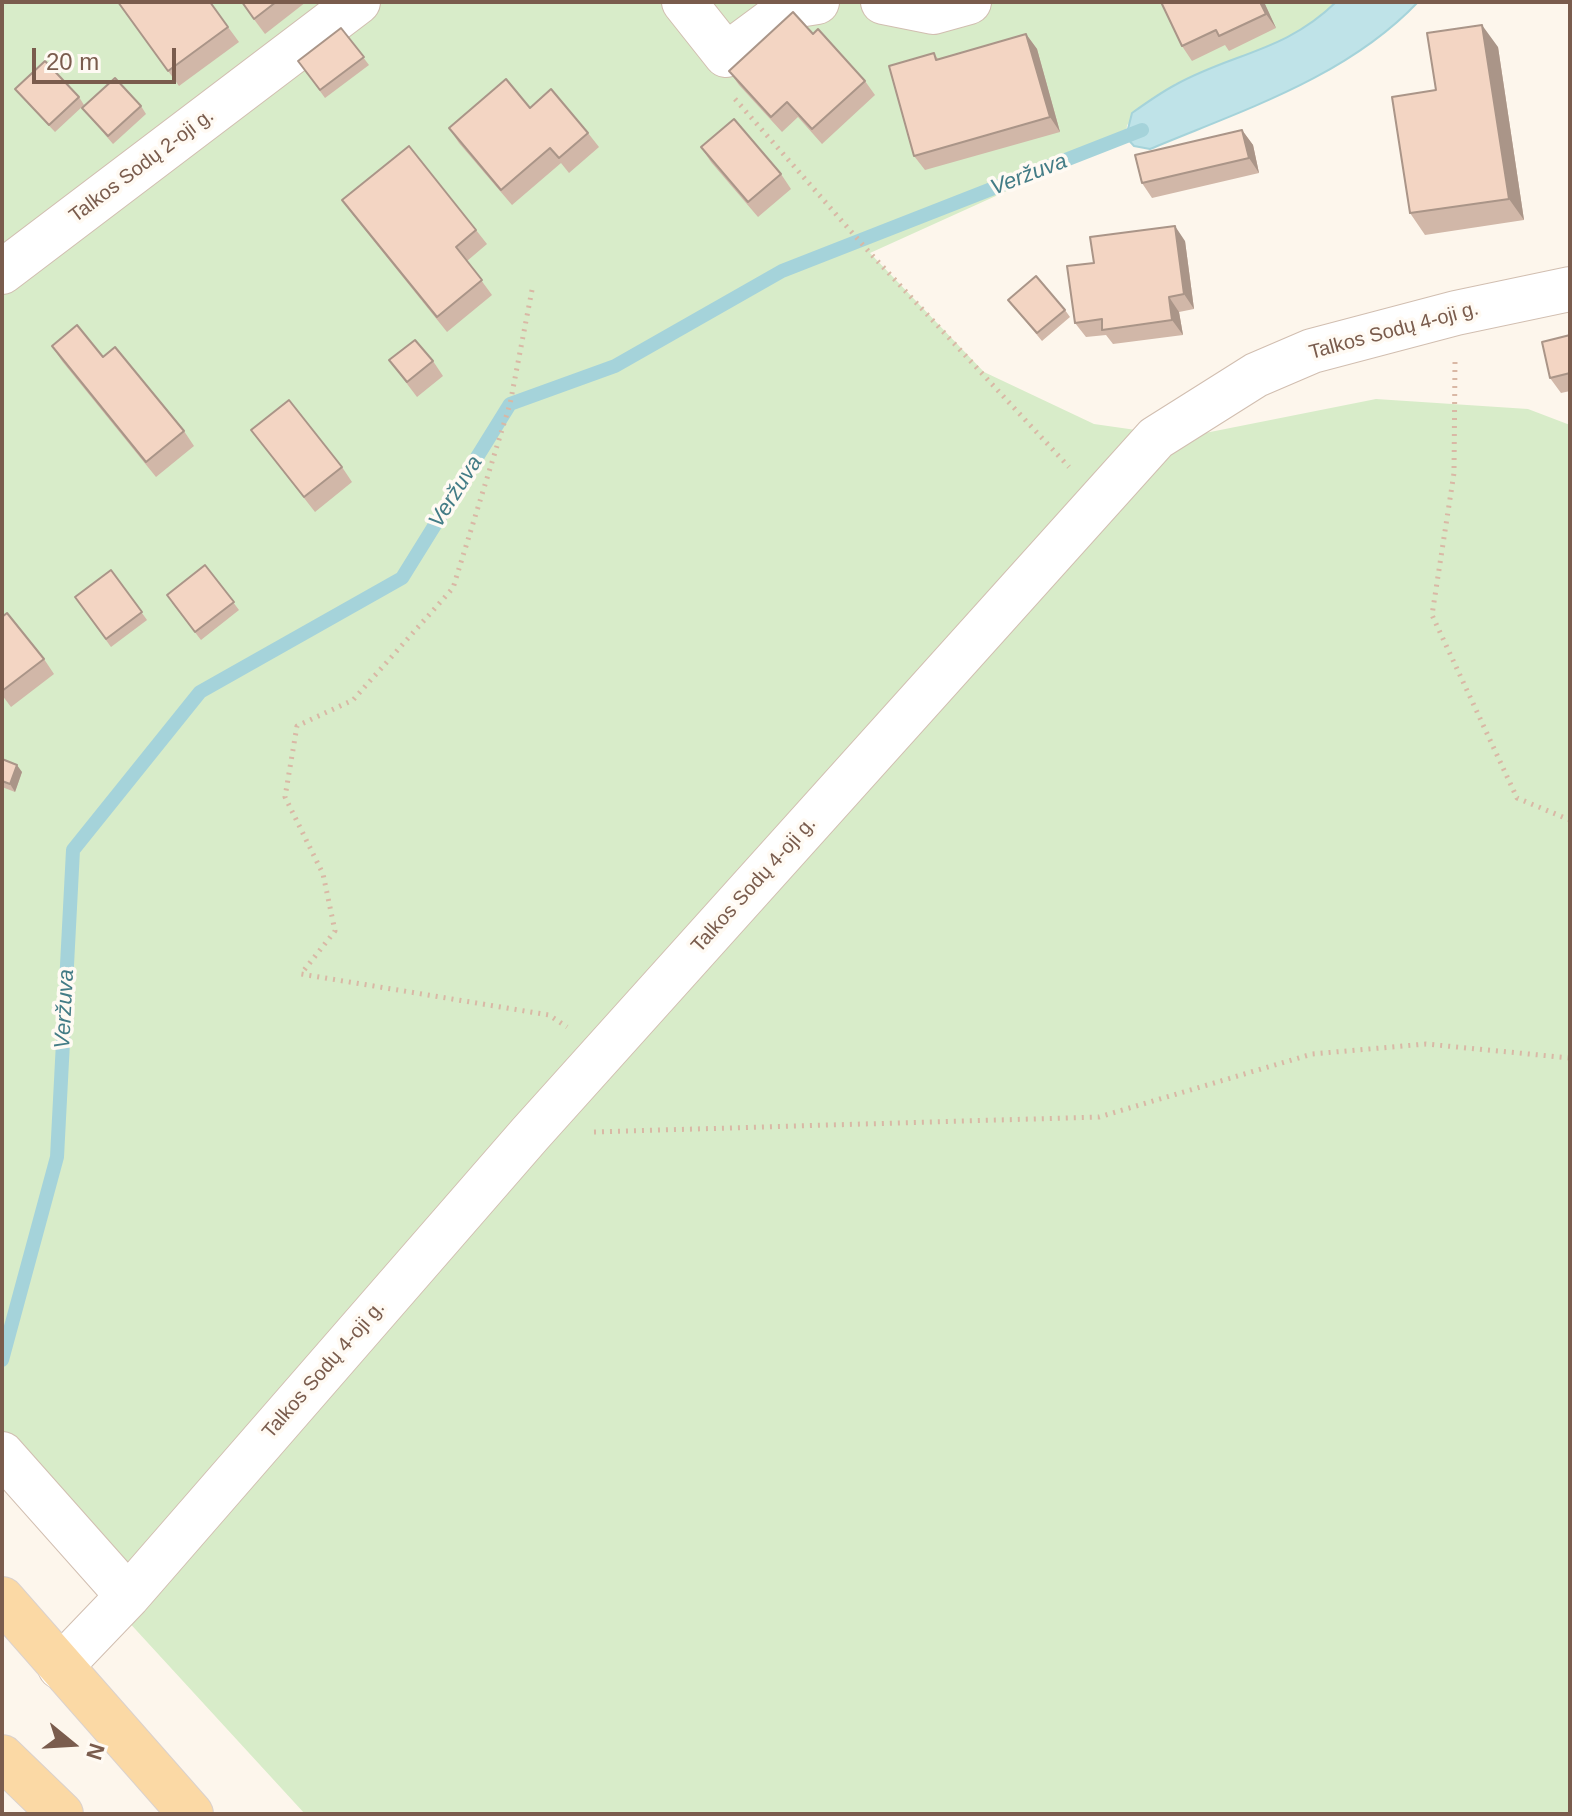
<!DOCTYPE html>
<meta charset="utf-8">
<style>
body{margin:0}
#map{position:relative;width:1572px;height:1816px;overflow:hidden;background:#fdf6ec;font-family:Arial,sans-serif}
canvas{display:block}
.frame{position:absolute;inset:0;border:4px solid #7a5c4d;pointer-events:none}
.north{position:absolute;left:32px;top:1704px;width:80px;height:80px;-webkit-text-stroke:6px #fffaf3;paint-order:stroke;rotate:108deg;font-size:22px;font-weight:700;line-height:32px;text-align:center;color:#7a5c4d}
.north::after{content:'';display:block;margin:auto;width:28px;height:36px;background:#7a5c4d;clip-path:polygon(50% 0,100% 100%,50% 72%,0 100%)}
.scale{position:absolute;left:32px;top:48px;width:144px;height:36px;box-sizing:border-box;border:4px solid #7a5c4d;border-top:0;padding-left:10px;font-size:24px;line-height:28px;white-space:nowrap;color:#7a5c4d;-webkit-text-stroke:6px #fffaf3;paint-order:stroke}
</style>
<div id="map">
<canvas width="1572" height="1816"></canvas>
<div class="frame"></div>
<div class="north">N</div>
<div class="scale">20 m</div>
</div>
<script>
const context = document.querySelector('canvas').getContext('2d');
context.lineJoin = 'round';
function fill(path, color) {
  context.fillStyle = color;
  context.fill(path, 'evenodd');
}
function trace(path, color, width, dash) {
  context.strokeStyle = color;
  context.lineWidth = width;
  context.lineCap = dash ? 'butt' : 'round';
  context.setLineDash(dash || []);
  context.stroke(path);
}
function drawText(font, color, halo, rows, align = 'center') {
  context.font = font + ' Arial,sans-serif';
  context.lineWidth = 7;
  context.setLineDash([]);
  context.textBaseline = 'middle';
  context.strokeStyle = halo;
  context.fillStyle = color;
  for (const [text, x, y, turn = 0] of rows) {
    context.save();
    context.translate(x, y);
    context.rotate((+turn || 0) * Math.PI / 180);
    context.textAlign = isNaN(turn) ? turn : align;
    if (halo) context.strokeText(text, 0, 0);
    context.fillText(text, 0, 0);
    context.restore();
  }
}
const green = new Path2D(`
 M 2,2 L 1336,2 L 1319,18 L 1275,46 L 1175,84 L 1127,125 L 1126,137 L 870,253 L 984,372 L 1094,424 L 1185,437 L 1376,399 L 1528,409 L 1570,425 L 1570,1814 L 305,1814 L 2,1484 Z`);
const water = new Path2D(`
 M 1336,2 L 1418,2 C 1347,77 1243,110 1150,149 L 1134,146 L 1126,137 L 1132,113 C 1146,103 1160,93 1175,85 C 1232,53 1285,52 1336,2 Z`);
const stream = new Path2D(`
 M 2,1360 L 57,1157 L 73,850 L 200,692 L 402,578 L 510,404 L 615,366 L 782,271 L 1142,130`);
const path = new Path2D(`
 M 735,99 L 870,253 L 1069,467
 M 532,290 L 510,404 L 453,588 L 353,700 L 297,726 L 285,797 L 323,874 L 335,931 L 301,974 L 549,1015 L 567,1027
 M 1455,362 L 1454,473 L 1432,615 L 1517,798 L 1570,820
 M 594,1132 L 1099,1117 L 1312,1054 L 1426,1044 L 1570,1058`);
const street = new Path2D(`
 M 684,2 L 726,55 L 792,6 L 817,2
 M 883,2 L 933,12 L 969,2
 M 2,272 L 358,2
 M 2,1454 L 128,1596
 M 60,1667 L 128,1596 L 530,1134 L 1156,438 L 1256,375 L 1312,351 L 1456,313 L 1570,289`);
const primary = new Path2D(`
 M 2,1599 L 191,1814
 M 2,1757 L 61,1814`);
const wall = new Path2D(`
 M 118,2 L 228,27 L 239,42 L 179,86 Z
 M 241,2 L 306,2 L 265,34 Z
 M 1161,2 L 1264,2 L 1276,28 L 1229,51 L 1225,45 L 1192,61 L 1182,46 Z
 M 341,28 L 369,65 L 325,98 L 298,61 Z
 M 813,34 L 865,81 L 875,95 L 822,144 L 798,117 L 782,132 L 739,85 L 729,71 Z
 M 1026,34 L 1037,49 L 1060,132 L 925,170 L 914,156 L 934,53 L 938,59 Z
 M 1498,47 L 1524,220 L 1425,235 L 1410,213 L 1436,90 Z
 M 15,89 L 79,97 L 84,105 L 55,132 L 21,96 Z
 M 141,106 L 146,114 L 113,144 L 82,108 Z
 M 530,108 L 588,133 L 599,147 L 569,173 L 561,163 L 512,205 L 459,143 L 449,128 Z
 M 1242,130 L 1253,145 L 1259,173 L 1152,198 L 1142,183 Z
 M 701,147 L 781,174 L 791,189 L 758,217 L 711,162 Z
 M 342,200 L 476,230 L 487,244 L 467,261 L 492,295 L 447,332 L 353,215 Z
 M 1185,241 L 1194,309 L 1179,312 L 1183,335 L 1113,344 L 1106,335 L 1086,337 L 1075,323 L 1094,263 Z
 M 1008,300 L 1065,310 L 1070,317 L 1042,341 Z
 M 1570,335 L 1570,391 L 1561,393 L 1550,378 Z
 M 52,346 L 103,357 L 184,431 L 194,446 L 156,477 L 62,361 Z
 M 389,360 L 433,361 L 443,376 L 417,397 Z
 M 251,430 L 342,467 L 352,482 L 315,512 Z
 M 205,565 L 239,610 L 201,640 L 172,603 Z
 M 111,570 L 147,620 L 111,647 L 75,597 Z
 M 2,617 L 44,659 L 54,674 L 11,707 L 2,695 Z
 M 2,759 L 22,772 L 15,792 L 2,787 Z`);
const shadedWall = new Path2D(`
 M 1260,2 L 1264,2 L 1276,28 L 1266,14 Z
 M 1482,25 L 1498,47 L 1524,220 L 1509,199 Z
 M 1026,34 L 1037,49 L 1060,132 L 1050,117 Z
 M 1242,130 L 1253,145 L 1259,173 L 1249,158 Z
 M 1175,226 L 1185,241 L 1194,309 L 1184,294 Z
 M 1169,297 L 1179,312 L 1183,335 L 1172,320 Z
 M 17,765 L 22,772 L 15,792 L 10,784 Z`);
const building = new Path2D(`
 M 118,2 L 210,2 L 228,27 L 168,71 Z
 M 242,2 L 276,2 L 254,19 Z
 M 1161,2 L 1260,2 L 1266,14 L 1219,36 L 1216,30 L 1182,46 Z
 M 793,12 L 813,34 L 818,29 L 865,81 L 812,129 L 787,102 L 771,117 L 729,71 Z
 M 1482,25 L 1509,199 L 1410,213 L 1392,97 L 1436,90 L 1427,33 Z
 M 341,28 L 364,57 L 320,90 L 298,61 Z
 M 1026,34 L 1050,117 L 914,156 L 889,66 L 934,53 L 936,60 Z
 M 45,61 L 79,97 L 49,125 L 15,89 Z
 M 115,78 L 141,106 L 108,136 L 82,108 Z
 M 506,79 L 530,108 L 551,89 L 588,133 L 559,158 L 550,148 L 501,190 L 449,128 Z
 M 734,119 L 781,174 L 748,202 L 701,147 Z
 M 1242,130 L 1249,158 L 1142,183 L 1135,155 Z
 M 409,146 L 476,230 L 456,247 L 482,280 L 437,317 L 342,200 Z
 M 1175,226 L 1184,294 L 1169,297 L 1172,320 L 1102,330 L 1102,319 L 1075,323 L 1067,266 L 1094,263 L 1090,237 Z
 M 1036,276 L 1065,310 L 1037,333 L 1008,300 Z
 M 77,325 L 103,357 L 115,347 L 184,431 L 146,462 L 52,346 Z
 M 1570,335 L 1570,373 L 1550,378 L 1542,342 Z
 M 415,340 L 433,361 L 407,382 L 389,360 Z
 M 289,400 L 342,467 L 304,497 L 251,430 Z
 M 205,565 L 234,602 L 195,632 L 167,595 Z
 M 111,570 L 142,612 L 106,639 L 75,597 Z
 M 7,613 L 44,659 L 2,691 L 2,617 Z
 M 2,759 L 17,765 L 10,784 L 2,781 Z`);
const streetNames = [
 ["Talkos Sodų 2-oji g.",142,166,-37],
 ["Talkos Sodų 4-oji g.",1394,331,-15],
 ["Talkos Sodų 4-oji g.",754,885,-48],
 ["Talkos Sodų 4-oji g.",324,1370,-49]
];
const waterNames = [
 ["Veržuva",1029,175,-21],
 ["Veržuva",456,492,-58],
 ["Veržuva",65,1009,-87]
];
fill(green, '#d8ecc9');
fill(water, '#bfe3e8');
trace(water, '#a5d3da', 2);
trace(stream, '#a5d3da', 14);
trace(street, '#d1beb0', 46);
trace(primary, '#dad1cd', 46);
trace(path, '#d9b8a5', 5, [2, 6]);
trace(street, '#fff', 44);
trace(primary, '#fbd9a5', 44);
fill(wall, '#d1b7a8');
fill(shadedWall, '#aa9588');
fill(building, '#f3d5c3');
trace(building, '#aa9588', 2);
drawText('20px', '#7a5c4d', '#fffaf3', streetNames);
drawText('italic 22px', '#437c86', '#fffaf3', waterNames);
</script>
